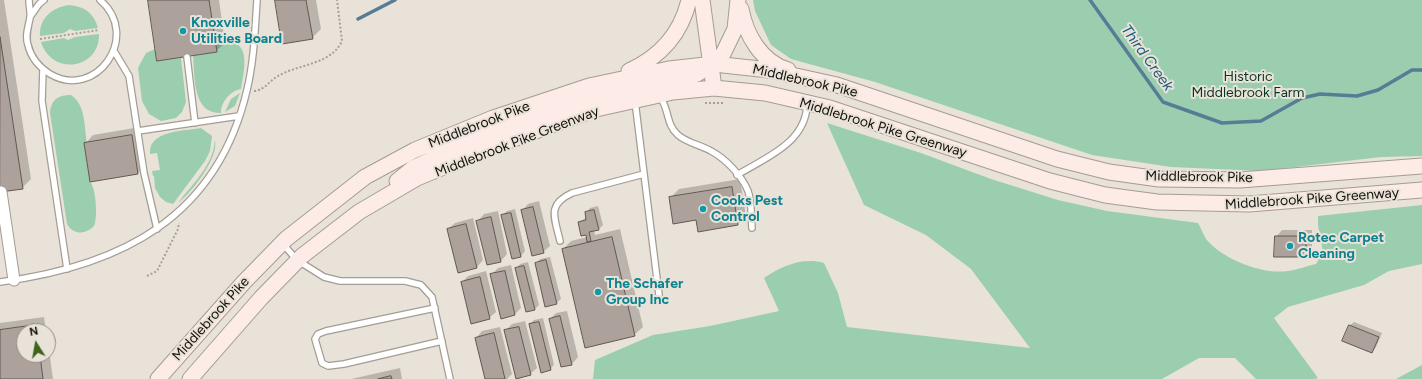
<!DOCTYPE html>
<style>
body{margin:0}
#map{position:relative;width:1422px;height:379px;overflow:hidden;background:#e9e2d8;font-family:Figtree,sans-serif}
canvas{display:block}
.north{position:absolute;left:16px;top:323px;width:40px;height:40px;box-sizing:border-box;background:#e9e2d8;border:1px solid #938d86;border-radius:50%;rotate:349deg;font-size:11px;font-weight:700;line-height:16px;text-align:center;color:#110e0b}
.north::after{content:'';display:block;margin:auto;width:14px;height:18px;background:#3e631b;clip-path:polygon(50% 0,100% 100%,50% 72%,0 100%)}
</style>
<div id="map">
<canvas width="1422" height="379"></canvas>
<div class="north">N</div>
</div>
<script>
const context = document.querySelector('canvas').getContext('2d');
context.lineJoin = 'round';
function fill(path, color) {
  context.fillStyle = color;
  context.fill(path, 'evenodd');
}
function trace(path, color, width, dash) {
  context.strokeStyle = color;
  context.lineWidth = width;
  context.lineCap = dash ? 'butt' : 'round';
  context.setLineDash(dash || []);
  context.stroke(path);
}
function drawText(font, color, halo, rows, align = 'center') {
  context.font = font + ' Figtree,sans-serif';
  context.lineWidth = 4;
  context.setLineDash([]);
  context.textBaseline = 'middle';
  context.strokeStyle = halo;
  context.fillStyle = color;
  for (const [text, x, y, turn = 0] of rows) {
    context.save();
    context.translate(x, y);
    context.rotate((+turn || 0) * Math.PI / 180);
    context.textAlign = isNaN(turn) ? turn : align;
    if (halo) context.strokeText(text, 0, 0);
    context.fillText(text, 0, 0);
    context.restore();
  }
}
const green = new Path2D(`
 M 753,0 L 1422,0 L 1422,156 L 1381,157 L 1261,171 L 1171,167 L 1092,155 L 875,82 L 791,59 L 771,45 L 755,11 Z
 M 69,5 C 84,6 94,13 98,28 L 75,31 L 70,29 L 64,33 L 40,36 C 39,18 53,7 69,5 Z
 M 99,34 C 100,70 51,76 41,42 L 64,38 L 68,40 L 75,37 Z
 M 225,40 C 252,42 244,70 241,89 C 230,91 221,102 221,113 C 192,114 195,76 193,56 L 217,52 L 215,41 Z
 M 155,49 L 157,61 L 181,58 L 186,102 L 182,112 L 176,118 L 161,121 L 149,114 L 142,101 L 138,68 L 146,53 Z
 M 240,93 L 235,106 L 225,112 L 231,99 Z
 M 71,95 C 86,105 84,126 87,143 L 84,144 L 90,182 C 96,187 98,218 94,226 C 86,235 73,235 67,224 L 50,113 C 51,99 59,95 71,95 Z
 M 827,123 L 921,153 L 991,179 L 1058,200 L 1107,211 L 1198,223 C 1201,228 1203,234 1206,239 C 1222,259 1263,275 1288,271 C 1297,270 1307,266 1316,264 L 1323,252 L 1318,225 L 1318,216 L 1422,205 L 1422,264 L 1389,271 L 1364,285 L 1288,307 L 1274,318 L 1318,378 L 1314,379 L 1256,379 L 1235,358 L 1199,358 L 1162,379 L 593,379 L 595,360 L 653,335 L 710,326 L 779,311 L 764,278 C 782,266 802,257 824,263 L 838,293 L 847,327 L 1030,348 L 971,269 L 926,235 L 864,205 Z
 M 201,128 L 212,136 L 210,151 L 205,161 L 173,204 L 166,202 L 160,197 L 155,188 L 154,176 L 153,176 L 152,171 L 160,170 L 157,153 L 150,154 C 148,130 185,131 201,128 Z
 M 215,140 C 219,158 192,192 178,203 C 193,183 213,166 215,140 Z
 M 1422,365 L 1422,379 L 1396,379 Z`);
const shadow = new Path2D(`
 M 0,0 L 4,0 L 31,179 L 22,188 L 0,191 Z
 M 149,0 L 219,0 L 225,43 L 216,51 Z
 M 276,0 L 316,0 L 321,29 L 312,38 Z
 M 140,127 L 146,165 L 138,173 L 85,144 L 93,135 Z
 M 740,179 L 746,216 L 738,224 L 697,219 L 670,198 L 679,189 Z
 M 539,201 L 550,246 L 543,252 L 522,211 L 528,204 Z
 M 598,206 L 603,225 L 599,229 L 594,230 L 595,235 L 620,229 L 643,327 L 634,335 L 563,249 L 571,241 L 587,237 L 579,222 L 587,217 L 586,213 L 590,208 Z
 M 515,209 L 525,251 L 521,256 L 512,258 L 502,215 L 507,211 Z
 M 498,211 L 507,254 L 501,261 L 487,264 L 478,221 L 484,214 Z
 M 473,218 L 483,260 L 477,267 L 459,271 L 448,229 L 455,223 Z
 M 1282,230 L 1312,230 L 1312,249 L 1306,256 L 1276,237 Z
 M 550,257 L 561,299 L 556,303 L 536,264 L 540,259 Z
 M 528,262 L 539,305 L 535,309 L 516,269 L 520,264 Z
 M 511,265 L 521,308 L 515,314 L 491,275 L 498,268 Z
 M 486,271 L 496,312 L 489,318 L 462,282 L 468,276 Z
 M 567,311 L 578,357 L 572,364 L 550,319 L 556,313 Z
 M 44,317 L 46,331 L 24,331 L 24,355 L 48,355 L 48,343 L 53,379 L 0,379 L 0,323 Z
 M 543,318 L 554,365 L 550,369 L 530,324 L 534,320 Z
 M 525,321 L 537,368 L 530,374 L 505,331 L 512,324 Z
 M 1354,322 L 1382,333 L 1376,347 L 1372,352 L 1349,326 Z
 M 500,327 L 512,374 L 507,379 L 486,379 L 476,338 L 482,331 Z
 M 400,368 L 402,379 L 351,379 Z`);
const stream = new Path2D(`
 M 1090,0 L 1163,102 L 1222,123 L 1261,121 L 1302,98 L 1320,94 L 1357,96 L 1378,90 L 1412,70 L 1422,70
 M 358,19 L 395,0`);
const building = new Path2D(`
 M 148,0 L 209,0 L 217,52 L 157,61 Z
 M 275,0 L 306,0 L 313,39 L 282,44 Z
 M 0,37 L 23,189 L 0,192 Z
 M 132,135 L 138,174 L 90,182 L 84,143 Z
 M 732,187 L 738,225 L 698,232 L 696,220 L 673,224 L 669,197 Z
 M 533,207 L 544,253 L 532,256 L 521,210 Z
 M 594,210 L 599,230 L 589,232 L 591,241 L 587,242 L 586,235 L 581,236 L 578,222 L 586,220 L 585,212 Z
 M 511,213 L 521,257 L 512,259 L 501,215 Z
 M 491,217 L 501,262 L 487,265 L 476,221 Z
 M 466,224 L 477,268 L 458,273 L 447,229 Z
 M 1275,236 L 1306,236 L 1306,257 L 1274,257 Z
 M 612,237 L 635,336 L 585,348 L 562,249 Z
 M 546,260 L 557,304 L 545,307 L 535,263 Z
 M 524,266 L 535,310 L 526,312 L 515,268 Z
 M 505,271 L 515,315 L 501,319 L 490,274 Z
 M 480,277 L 490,319 L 471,324 L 461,282 Z
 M 560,316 L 572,365 L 561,367 L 549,319 Z
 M 539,322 L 551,370 L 541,373 L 529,324 Z
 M 36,325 L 37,331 L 24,331 L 24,355 L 40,355 L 43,379 L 0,379 L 0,330 Z
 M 1349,325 L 1379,337 L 1372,353 L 1342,341 Z
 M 519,327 L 531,375 L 516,379 L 504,330 Z
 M 494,333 L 505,379 L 485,379 L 475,338 Z
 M 391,376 L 392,379 L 378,379 Z`);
const path = new Path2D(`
 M 40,39 L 99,30
 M 254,91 C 265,90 269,81 278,76 C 298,64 331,65 342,41 L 337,0
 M 705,103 L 725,103
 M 147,276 L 157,271 L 178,229 L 179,223`);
const lane = new Path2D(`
 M 29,0 C 29,6 31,13 30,18 C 28,28 25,36 28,45 C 31,58 39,67 50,74 C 96,101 142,36 100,0
 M 30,17 L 39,4 L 44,0
 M 114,51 L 129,76 L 144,173 L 157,229
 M 187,57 L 195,123
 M 43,69 L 42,101 L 67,269
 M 660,97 C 669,108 666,125 678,135 C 687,143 701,145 711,151 C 726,159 742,176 748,191 C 752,202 751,217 752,228
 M 635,101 L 659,295
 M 138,131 L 239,116
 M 737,175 C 767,157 807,142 807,103
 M 560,241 C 555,218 546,205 572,193 L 644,174
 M 282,243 L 297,260 L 324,277 L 340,281 L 405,281 L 421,285 L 432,297 L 450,379
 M 0,282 C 121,266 217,218 247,90 C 254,61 255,30 257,0
 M 435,308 L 326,331 L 318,334 L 315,339 L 322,363 L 328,366 L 344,364 L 442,341`);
const street = new Path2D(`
 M 1,192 L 14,280`);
const secondary = new Path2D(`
 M 702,0 L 714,88
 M 741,9 C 746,35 761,62 788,70
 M 629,71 C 660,57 681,34 689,0
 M 397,181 L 413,168 L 465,144 L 588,99 L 674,81 L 697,74 L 721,58 L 735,29 L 738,0
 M 158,379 L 244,282 L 286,239 L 365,177 L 415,150 L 493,118 L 589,86 L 669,69 L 714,64 L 769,70 L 837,85 L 1057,159 L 1109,172 L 1159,179 L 1240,180 L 1422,166
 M 190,379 L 261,298 L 302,256 L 359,212 L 417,178 L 500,144 L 596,109 L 673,92 L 714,88 L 765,93 L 830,108 L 1050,181 L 1105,195 L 1157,202 L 1249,204 L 1422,190`);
const markers = [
 [183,31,4,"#0f9aa8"],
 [703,209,4,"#0f9aa8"],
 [1290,246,4,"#0f9aa8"],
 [598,292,4,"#0f9aa8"]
];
const cultureNames = [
 ["Knoxville",191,23],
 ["Utilities Board",191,39],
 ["Cooks Pest",711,201],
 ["Control",711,217],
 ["Rotec Carpet",1298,238],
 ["Cleaning",1298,254],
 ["The Schafer",606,284],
 ["Group Inc",606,300]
];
const parkNames = [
 ["Historic",1248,77],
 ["Middlebrook Farm",1248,93]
];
const streetNames = [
 ["Middlebrook Pike",805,81,13],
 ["Middlebrook Pike",479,125,-21],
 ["Middlebrook Pike Greenway",883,128,17],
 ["Middlebrook Pike Greenway",517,142,-21],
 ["Middlebrook Pike",1199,177,1],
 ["Middlebrook Pike Greenway",1312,199,-4],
 ["Middlebrook Pike",211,319,-48]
];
const waterNames = [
 ["Third Creek",1147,58,54]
];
fill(green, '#9bceaf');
fill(shadow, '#0003');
trace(stream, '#577d94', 3.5);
fill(building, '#aca19b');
trace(building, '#625852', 1);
trace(lane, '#a49d94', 8);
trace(street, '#a49d94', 13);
trace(secondary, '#a49d94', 17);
trace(path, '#a6a098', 2, [2, 2]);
trace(lane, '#fff', 5.5);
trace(street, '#fff', 11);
trace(secondary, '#fcebe6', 15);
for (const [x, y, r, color] of markers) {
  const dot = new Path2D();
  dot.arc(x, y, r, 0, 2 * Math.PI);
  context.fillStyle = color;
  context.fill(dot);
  trace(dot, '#e9e2d8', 1.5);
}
drawText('bold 14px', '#0d838f', '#e9e2d8', cultureNames, 'left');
drawText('14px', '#063721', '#e9e2d8', parkNames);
drawText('14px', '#110e0b', '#e9e2d8', streetNames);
drawText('italic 15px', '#1b5c7f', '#e9e2d8', waterNames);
</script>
